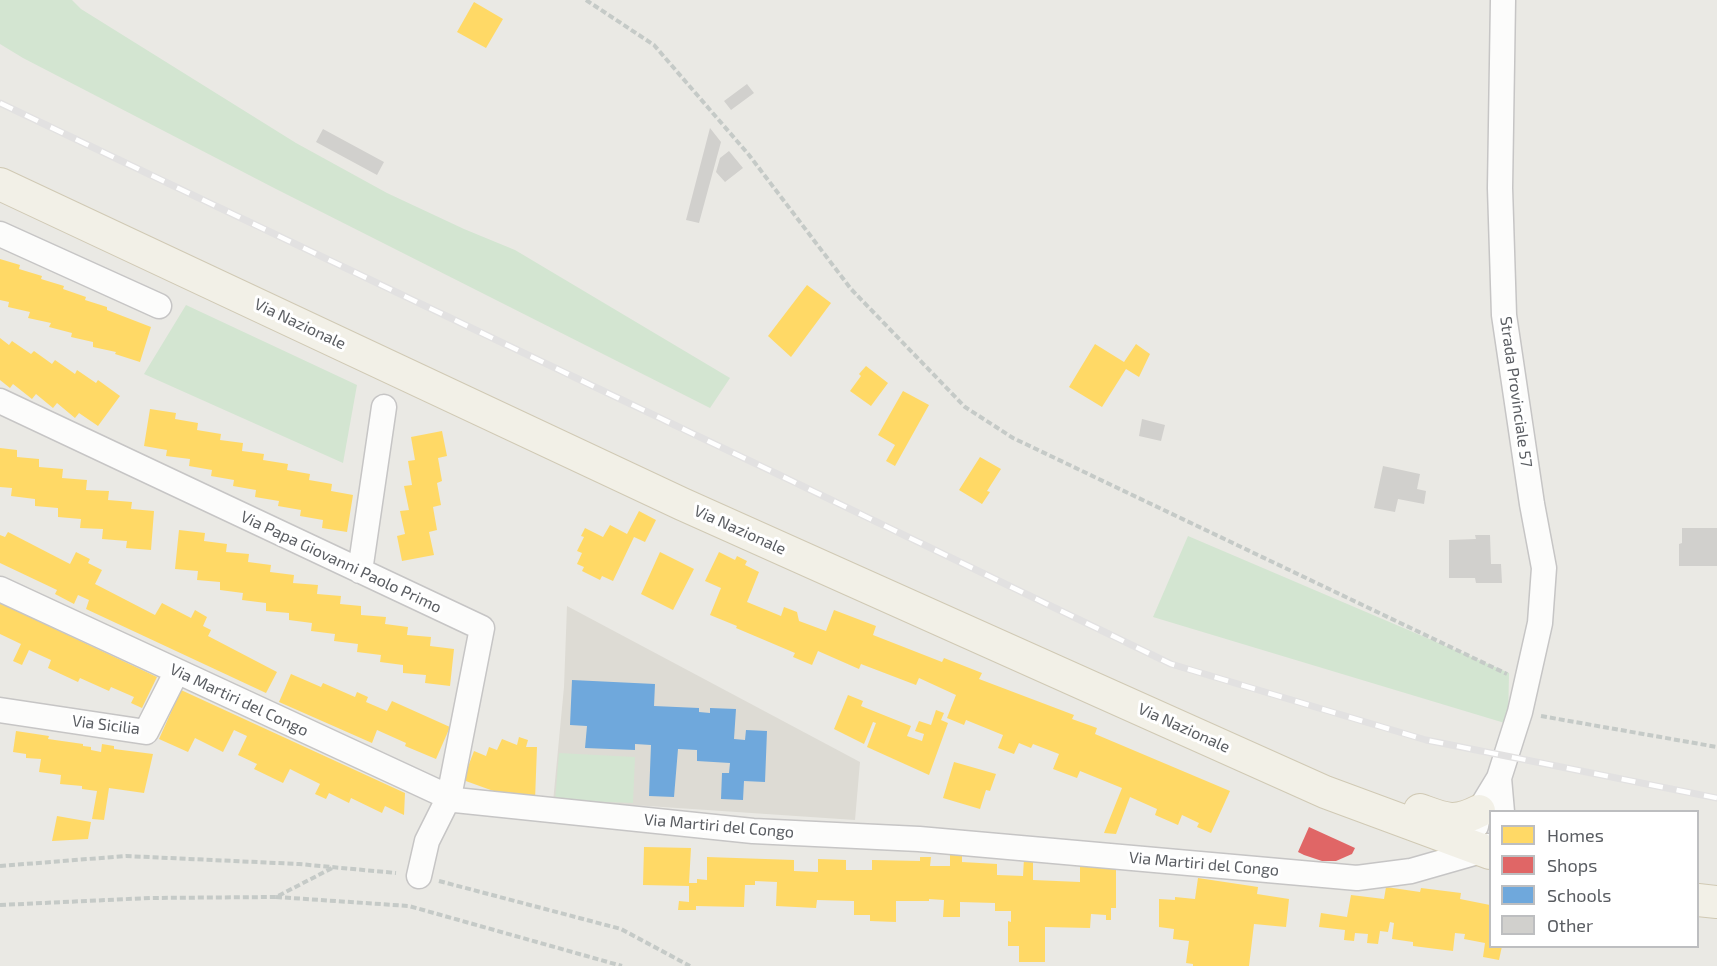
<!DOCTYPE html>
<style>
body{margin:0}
#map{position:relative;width:1717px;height:966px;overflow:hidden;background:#eae9e4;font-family:"Exo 2",sans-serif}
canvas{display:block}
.legend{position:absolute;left:1489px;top:810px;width:210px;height:138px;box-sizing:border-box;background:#fff;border:2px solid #bdbec0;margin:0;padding:8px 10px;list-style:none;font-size:18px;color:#5a5d62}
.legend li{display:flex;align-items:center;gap:12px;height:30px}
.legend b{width:30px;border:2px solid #bdbec0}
</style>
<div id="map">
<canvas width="1717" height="966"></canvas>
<ul class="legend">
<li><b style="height:16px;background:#ffd966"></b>Homes</li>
<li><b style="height:16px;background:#e06666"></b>Shops</li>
<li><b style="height:16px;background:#6fa8dc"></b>Schools</li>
<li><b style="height:16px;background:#d1d0cd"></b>Other</li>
</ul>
</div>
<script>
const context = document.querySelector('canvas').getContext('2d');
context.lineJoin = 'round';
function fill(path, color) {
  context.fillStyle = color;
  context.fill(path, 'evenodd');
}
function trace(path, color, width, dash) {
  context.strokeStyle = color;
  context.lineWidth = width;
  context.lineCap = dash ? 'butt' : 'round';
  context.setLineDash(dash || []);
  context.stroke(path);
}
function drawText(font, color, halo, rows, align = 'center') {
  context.font = font + ' "Exo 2",sans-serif';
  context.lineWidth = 6;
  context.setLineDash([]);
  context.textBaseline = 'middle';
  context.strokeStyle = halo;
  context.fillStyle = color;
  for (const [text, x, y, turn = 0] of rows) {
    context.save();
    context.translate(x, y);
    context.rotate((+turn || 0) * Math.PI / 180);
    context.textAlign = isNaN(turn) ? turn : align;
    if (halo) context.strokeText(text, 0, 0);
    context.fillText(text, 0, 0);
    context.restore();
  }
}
const education = new Path2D(`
 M 567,606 L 860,762 L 855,820 L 633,805 L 553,802 L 564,687 Z`);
const green = new Path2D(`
 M 0,0 L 72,0 L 81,9 L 296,143 L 387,193 L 464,229 L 515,250 L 730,378 L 710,408 L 276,189 L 23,58 L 0,44 Z
 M 186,305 L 357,385 L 343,463 L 144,374 Z
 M 1188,536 L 1509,673 L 1508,724 L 1153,617 Z
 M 559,753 L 635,757 L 633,803 L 555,800 Z`);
const homes = new Path2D(`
 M 474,2 L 503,19 L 486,48 L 457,32 Z
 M 0,259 L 20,265 L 19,269 L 42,276 L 41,279 L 64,286 L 63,289 L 86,297 L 85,300 L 107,307 L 107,310 L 151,327 L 140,362 L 115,354 L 116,352 L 93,347 L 93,342 L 71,337 L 72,333 L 49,327 L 51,323 L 28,318 L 30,312 L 8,307 L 9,302 L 0,300 Z
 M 807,285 L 831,303 L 791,357 L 768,336 Z
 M 0,338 L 9,345 L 12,341 L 31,354 L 34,351 L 52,364 L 55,360 L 75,374 L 77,370 L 96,383 L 98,380 L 120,396 L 98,426 L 79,413 L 75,418 L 57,403 L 53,408 L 36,394 L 32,399 L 13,384 L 10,388 L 0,380 Z
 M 1095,344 L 1124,362 L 1136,344 L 1150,354 L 1139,377 L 1126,369 L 1102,407 L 1069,387 Z
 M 866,366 L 888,383 L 871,406 L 850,391 L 861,376 L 859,374 Z
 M 903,391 L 929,405 L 895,466 L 886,461 L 895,445 L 878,435 Z
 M 150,409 L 176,413 L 175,419 L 198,423 L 197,430 L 221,434 L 220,440 L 243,443 L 242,451 L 264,454 L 263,460 L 288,464 L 287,470 L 310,474 L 309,480 L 332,484 L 331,491 L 353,495 L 347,532 L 322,528 L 323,520 L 300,516 L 301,510 L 278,506 L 279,501 L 255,497 L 256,490 L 233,486 L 234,480 L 211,476 L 212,470 L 189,466 L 190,459 L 166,456 L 167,450 L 144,446 Z
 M 442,431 L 447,456 L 438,458 L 442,481 L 437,483 L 441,505 L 433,507 L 437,530 L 429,532 L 434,555 L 402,561 L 397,536 L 405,534 L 400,511 L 409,510 L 404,486 L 412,485 L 408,461 L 415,460 L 411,437 Z
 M 0,448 L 17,450 L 17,457 L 39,459 L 39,467 L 63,469 L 62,478 L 87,480 L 86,490 L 109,491 L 108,500 L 132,502 L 131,509 L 154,511 L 151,550 L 126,548 L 127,541 L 102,539 L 103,529 L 80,528 L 81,519 L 58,517 L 58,508 L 35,506 L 35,499 L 11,496 L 12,488 L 0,487 Z
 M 980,457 L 1001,469 L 987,491 L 990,492 L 982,504 L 959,490 Z
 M 639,511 L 656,520 L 645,542 L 634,537 L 613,581 L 602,576 L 600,580 L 582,571 L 584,567 L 577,564 L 582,553 L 577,551 L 584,537 L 581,536 L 585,528 L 603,537 L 610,525 L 627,534 Z
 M 179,530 L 205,533 L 204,541 L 227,544 L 226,552 L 249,554 L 248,562 L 271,565 L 270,572 L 294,575 L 293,583 L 318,585 L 317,594 L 341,596 L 340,604 L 361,606 L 361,615 L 386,617 L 385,624 L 408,627 L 407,635 L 431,637 L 430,646 L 454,649 L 450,686 L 425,683 L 426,675 L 403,673 L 403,665 L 380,662 L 381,655 L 357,652 L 358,644 L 334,641 L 335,634 L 311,631 L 312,623 L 289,620 L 289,613 L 266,611 L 266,603 L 242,600 L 243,593 L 220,590 L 220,582 L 197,580 L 198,571 L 175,569 Z
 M 8,532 L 70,564 L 76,552 L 90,559 L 88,563 L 102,570 L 95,584 L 155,615 L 162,603 L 191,618 L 195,610 L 207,617 L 203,626 L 211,630 L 208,636 L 277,672 L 266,693 L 86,609 L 89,600 L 78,595 L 74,604 L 55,594 L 57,590 L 0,563 L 0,535 L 5,537 Z
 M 660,552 L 694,569 L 673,610 L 641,594 Z
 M 719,552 L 735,560 L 737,556 L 747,561 L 745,565 L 759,572 L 747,602 L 781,616 L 784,607 L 797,612 L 799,621 L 826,631 L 834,610 L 876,626 L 873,635 L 942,662 L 944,658 L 982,673 L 979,679 L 1074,715 L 1072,719 L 1097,728 L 1095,734 L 1230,791 L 1211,833 L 1197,827 L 1199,823 L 1182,815 L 1178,825 L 1155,815 L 1157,809 L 1130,797 L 1116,834 L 1104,833 L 1122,788 L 1080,771 L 1077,778 L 1053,769 L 1059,754 L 1033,744 L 1031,748 L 1019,743 L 1014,754 L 998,748 L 1003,735 L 966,720 L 964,725 L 947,718 L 956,695 L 919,678 L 916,685 L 861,664 L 859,669 L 818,651 L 812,665 L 793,657 L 795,653 L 736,628 L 737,626 L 710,615 L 721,588 L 705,581 Z
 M 0,603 L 157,677 L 142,708 L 131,703 L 134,697 L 111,687 L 109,691 L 80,678 L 78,682 L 48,668 L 51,660 L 29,650 L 22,665 L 13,661 L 21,644 L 0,634 Z
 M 291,674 L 321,687 L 323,683 L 355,697 L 357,692 L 368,697 L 366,702 L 387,711 L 392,701 L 450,727 L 436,759 L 405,746 L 406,743 L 377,730 L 372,743 L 279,702 Z
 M 181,690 L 405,793 L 404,815 L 385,806 L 382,813 L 351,798 L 349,803 L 329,793 L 326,799 L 315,794 L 320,784 L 290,769 L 283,783 L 254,769 L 257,764 L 238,755 L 247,736 L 234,730 L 223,752 L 195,738 L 188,752 L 159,739 Z
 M 848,695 L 863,701 L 861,706 L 911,726 L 907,736 L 922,741 L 924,734 L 915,731 L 919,721 L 931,725 L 936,710 L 944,713 L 941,720 L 948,723 L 929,775 L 867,747 L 876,723 L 873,722 L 864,744 L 834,729 Z
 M 16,731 L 49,736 L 48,739 L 83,744 L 83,746 L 91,747 L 91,750 L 101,752 L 102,744 L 114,746 L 114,749 L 153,754 L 144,793 L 109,788 L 104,820 L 92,819 L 97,791 L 82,789 L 82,786 L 60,784 L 61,775 L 39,772 L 41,759 L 26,758 L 26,754 L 13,752 Z
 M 519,737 L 528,740 L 526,747 L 537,747 L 535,800 L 499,793 L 463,780 L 474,751 L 486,756 L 489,747 L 497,750 L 502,739 L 517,745 Z
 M 954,762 L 996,774 L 990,791 L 986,790 L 980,809 L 943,798 Z
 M 57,816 L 91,822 L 88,839 L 52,841 Z
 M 644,847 L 691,848 L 689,883 L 697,883 L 697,879 L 707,880 L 707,857 L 794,860 L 794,871 L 818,872 L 818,859 L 846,860 L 846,870 L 872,870 L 872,860 L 920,861 L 920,857 L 931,857 L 930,866 L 950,866 L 950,854 L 962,854 L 962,862 L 997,864 L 997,875 L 1023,876 L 1024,858 L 1033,859 L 1033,880 L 1080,882 L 1080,866 L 1116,868 L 1116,908 L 1111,908 L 1111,920 L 1106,920 L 1106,915 L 1091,914 L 1090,928 L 1045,927 L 1045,962 L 1019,962 L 1019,946 L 1008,946 L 1008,921 L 1011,922 L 1011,911 L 995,911 L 995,903 L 960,902 L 960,917 L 943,917 L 944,900 L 929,899 L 929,901 L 896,901 L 896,922 L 870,921 L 870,915 L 854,915 L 854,901 L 817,900 L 816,908 L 776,906 L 777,882 L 755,881 L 755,885 L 745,885 L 744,907 L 696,906 L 696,910 L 678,910 L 679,901 L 689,902 L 689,886 L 643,885 Z
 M 1198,878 L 1258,887 L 1257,894 L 1289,899 L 1286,927 L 1254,924 L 1249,966 L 1193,966 L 1193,964 L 1186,963 L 1189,941 L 1173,939 L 1174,929 L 1159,927 L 1159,899 L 1175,900 L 1175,897 L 1195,899 Z
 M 1386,887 L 1420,892 L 1421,888 L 1461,893 L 1460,899 L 1490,905 L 1490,946 L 1502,946 L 1499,960 L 1483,957 L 1485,943 L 1464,939 L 1465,934 L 1455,933 L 1453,951 L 1413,946 L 1413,942 L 1392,939 L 1394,923 L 1390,922 L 1388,932 L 1380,931 L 1378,944 L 1367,943 L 1368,934 L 1355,933 L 1354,941 L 1344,940 L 1345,930 L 1319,927 L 1321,913 L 1347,917 L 1351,895 L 1384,899 Z`);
const shops = new Path2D(`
 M 1309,827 L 1355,848 L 1352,854 L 1336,861 L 1322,861 L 1304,855 L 1298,852 Z`);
const schools = new Path2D(`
 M 572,680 L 655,684 L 654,706 L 699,708 L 699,712 L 710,713 L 710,708 L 736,709 L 734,739 L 745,740 L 746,730 L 767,731 L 765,782 L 744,781 L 743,800 L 721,799 L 722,773 L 729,773 L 730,763 L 697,761 L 697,750 L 678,749 L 674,797 L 649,796 L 651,745 L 635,744 L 635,750 L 585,748 L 587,726 L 570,725 Z`);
const building = new Path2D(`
 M 747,84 L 754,93 L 731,110 L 724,101 Z
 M 710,128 L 721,142 L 699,223 L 686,220 Z
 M 323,129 L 384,162 L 377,175 L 316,142 Z
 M 729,151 L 743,168 L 725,182 L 716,172 L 720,158 Z
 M 1142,419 L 1165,425 L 1161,441 L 1139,436 Z
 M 1383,466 L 1420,474 L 1417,489 L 1426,491 L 1424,504 L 1398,499 L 1395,512 L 1374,508 Z
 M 1682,528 L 1717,528 L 1717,566 L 1679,566 L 1679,544 L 1682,543 Z
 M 1475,535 L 1490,535 L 1491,564 L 1501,564 L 1502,583 L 1476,583 L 1475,578 L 1449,578 L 1449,540 L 1476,539 Z`);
const path = new Path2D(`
 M 586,0 L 654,45 L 749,155 L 851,289 L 965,407 L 1013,438 L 1507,674
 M 1541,716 L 1717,747
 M 0,866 L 126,856 L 299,864 L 396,873
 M 439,881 L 621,929 L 690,966
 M 276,897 L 409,906 L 622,966
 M 0,905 L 150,898 L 276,897 L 334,867`);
const minor = new Path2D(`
 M 0,234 L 159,306
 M 0,401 L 482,628 L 449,797 L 427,841 L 419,876
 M 360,571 L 384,407
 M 0,589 L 455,800 L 753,831 L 919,839 L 1357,878 L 1411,871 L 1481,851 L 1488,846
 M 0,710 L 146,732 L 177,671
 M 1499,778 L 1502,812
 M 1476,826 L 1479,811 L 1499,778 L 1520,712 L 1540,623 L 1544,568 L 1532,504 L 1504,315 L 1500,188 L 1503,0`);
const major = new Path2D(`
 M 0,184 L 682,504 L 1325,792 L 1490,853
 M 1420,810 C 1445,819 1454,824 1479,811
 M 1698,900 L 1717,902`);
const rail = new Path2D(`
 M 0,103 L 792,481 L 1171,664 L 1426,740 L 1717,798`);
const streetNames = [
 ["Via Nazionale",300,324,25],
 ["Strada Provinciale 57",1516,392,82],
 ["Via Nazionale",740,530,24],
 ["Via Papa Giovanni Paolo Primo",341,562,25],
 ["Via Martiri del Congo",239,700,25],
 ["Via Sicilia",106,725,7],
 ["Via Nazionale",1184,728,24],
 ["Via Martiri del Congo",719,826,5],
 ["Via Martiri del Congo",1204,864,5]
];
fill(education, '#dddbd4');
fill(green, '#d3e5d1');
fill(homes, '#ffd966');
fill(shops, '#e06666');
fill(schools, '#6fa8dc');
fill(building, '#d1d0cd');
trace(minor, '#c6c5c5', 27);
trace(major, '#d0c9b4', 34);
trace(path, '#c5cac7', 4, [6, 3]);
trace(minor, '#fcfcfb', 24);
trace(major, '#f2f0e7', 32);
trace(rail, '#e2e1e1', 7);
trace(rail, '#fff', 4.5, [14]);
drawText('16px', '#5a5d62', '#fff', streetNames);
</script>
